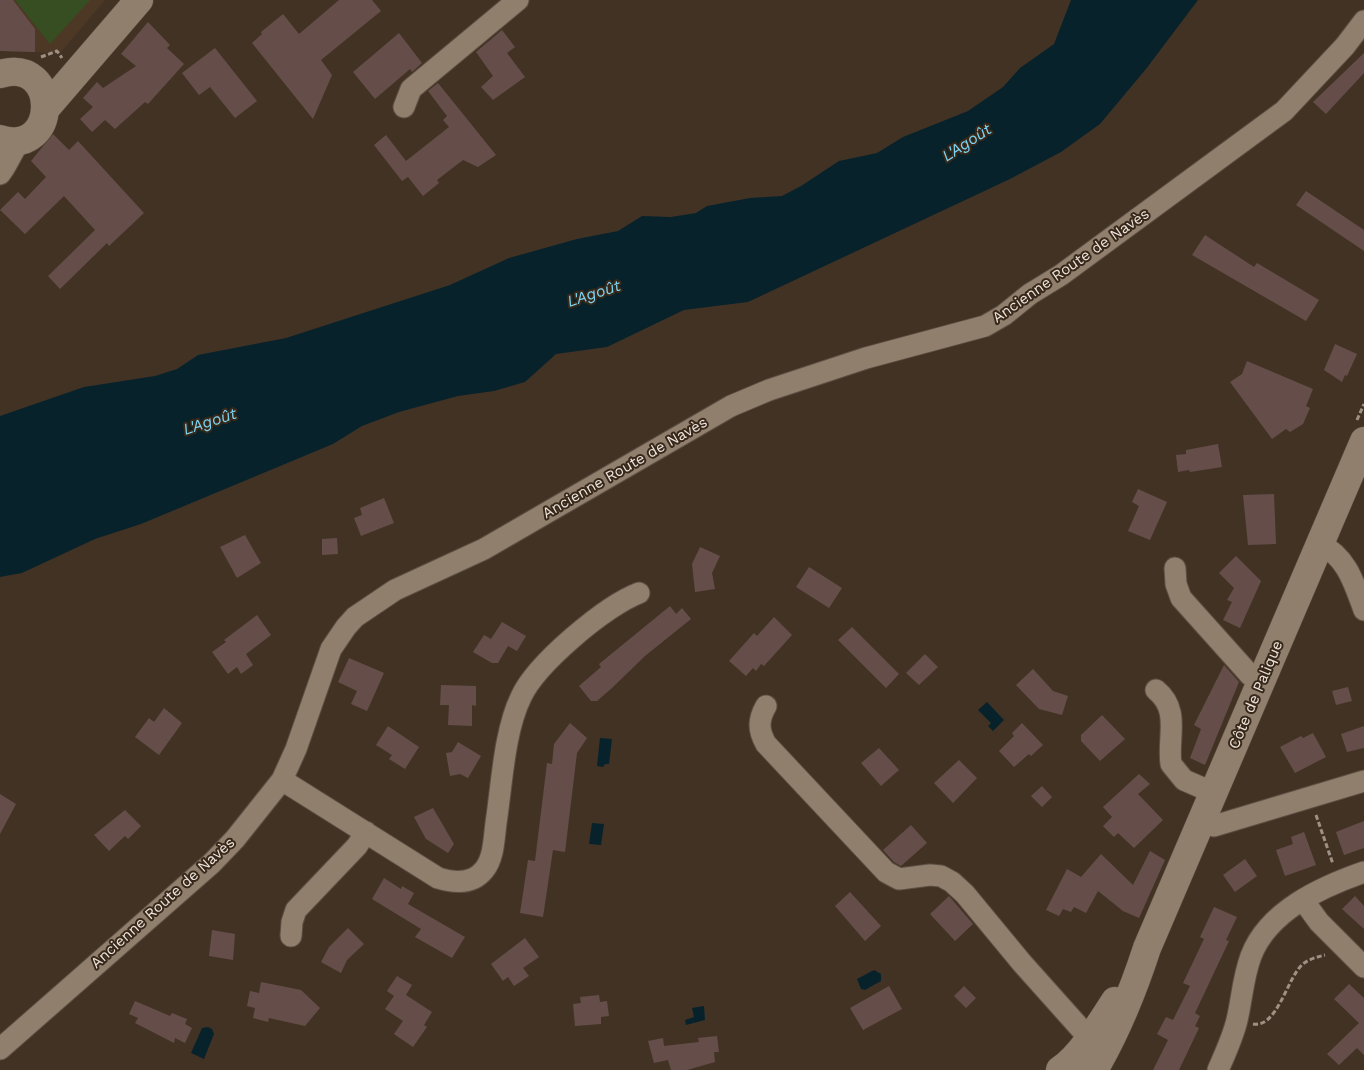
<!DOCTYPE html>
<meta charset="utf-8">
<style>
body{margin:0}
canvas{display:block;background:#423224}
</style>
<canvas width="1364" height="1070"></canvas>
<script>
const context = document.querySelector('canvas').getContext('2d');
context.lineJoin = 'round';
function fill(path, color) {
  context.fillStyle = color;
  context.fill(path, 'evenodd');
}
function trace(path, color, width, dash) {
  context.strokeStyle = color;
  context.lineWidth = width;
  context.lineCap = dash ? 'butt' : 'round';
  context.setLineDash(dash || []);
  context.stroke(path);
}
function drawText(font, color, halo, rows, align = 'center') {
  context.font = font + ' "Work Sans",sans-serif';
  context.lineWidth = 4;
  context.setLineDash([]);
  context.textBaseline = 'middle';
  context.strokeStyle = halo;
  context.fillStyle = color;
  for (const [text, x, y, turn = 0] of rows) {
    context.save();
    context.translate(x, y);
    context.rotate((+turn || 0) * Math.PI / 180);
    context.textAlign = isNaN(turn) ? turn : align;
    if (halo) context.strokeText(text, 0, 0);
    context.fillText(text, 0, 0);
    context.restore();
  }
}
const built = new Path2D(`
 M 0,0 L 105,0 L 60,53 L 0,51 Z`);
const green = new Path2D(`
 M 15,0 L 90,0 L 50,44 Z`);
const water = new Path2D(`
 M 1071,0 L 1198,0 L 1146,69 L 1100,124 L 1061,152 L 1010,179 L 748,302 L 684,310 L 607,347 L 556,354 L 525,382 L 494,391 L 458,396 L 399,412 L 362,426 L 333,444 L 141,524 L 95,539 L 22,573 L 0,577 L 0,416 L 84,387 L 155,376 L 177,369 L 198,355 L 286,338 L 450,285 L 509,258 L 577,239 L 618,231 L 642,216 L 671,217 L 696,213 L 707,206 L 750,198 L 782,196 L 801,186 L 839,161 L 877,153 L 903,137 L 968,111 L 1003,87 L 1020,68 L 1054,44 Z
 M 987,702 L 1004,720 L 993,731 L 988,726 L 991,723 L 978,710 Z
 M 600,738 L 612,739 L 609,764 L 605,764 L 603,767 L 597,766 Z
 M 592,823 L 604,824 L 601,845 L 589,844 Z
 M 874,970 L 881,974 L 881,981 L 865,990 L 861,989 L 857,979 Z
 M 704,1006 L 705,1020 L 686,1025 L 685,1020 L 694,1017 L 692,1008 Z
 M 208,1027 L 212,1029 L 214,1034 L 204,1059 L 191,1053 L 202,1028 Z`);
const building = new Path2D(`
 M 0,0 L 13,0 L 35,29 L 35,52 L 0,51 Z
 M 339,0 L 372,0 L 381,11 L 321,60 L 332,75 L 313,119 L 252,43 L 262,34 L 261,32 L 283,14 L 299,34 Z
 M 148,22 L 170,45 L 167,48 L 184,64 L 148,104 L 145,102 L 115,129 L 105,120 L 92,132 L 80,119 L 93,107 L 83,98 L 97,82 L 103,88 L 136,66 L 121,54 Z
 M 502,30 L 515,47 L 507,53 L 525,77 L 493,100 L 481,87 L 493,76 L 476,52 Z
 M 399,33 L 422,63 L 412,72 L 410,69 L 375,99 L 353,72 Z
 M 215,48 L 257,101 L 235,118 L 210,87 L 199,95 L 182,73 Z
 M 1364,53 L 1364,73 L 1326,114 L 1313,102 Z
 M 438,83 L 496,155 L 478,167 L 463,160 L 437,180 L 439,183 L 423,196 L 408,177 L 402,181 L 374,145 L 386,135 L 406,161 L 449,127 L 443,120 L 447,116 L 428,91 Z
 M 53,134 L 69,150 L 78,141 L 144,213 L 109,246 L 107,243 L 60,289 L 48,276 L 95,230 L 64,196 L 25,234 L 0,210 L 18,192 L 25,199 L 46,177 L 31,161 Z
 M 1306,191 L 1364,230 L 1364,251 L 1296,205 Z
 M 1205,235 L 1254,267 L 1257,263 L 1319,300 L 1306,321 L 1192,255 Z
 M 1335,344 L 1357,354 L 1347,376 L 1345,375 L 1342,382 L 1324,370 Z
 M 1247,361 L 1313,389 L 1306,406 L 1310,408 L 1303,424 L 1290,432 L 1286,429 L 1272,439 L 1230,382 L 1242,374 Z
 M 1218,444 L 1222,467 L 1190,472 L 1189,470 L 1178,472 L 1176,455 L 1186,454 L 1186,450 Z
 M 1138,489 L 1167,502 L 1150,540 L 1128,531 L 1139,506 L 1132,502 Z
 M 1274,494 L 1276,544 L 1248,545 L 1243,495 Z
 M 384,498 L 394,523 L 361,536 L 354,518 L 362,515 L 360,508 Z
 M 245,535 L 261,563 L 237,578 L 220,547 Z
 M 337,538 L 338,554 L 322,555 L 322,539 Z
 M 700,547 L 720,556 L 712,573 L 715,589 L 695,592 L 692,564 Z
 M 1236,556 L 1261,581 L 1240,628 L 1223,620 L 1232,602 L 1227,600 L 1234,588 L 1219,573 Z
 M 809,567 L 842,588 L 829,608 L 796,587 Z
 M 670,606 L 676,614 L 682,608 L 691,619 L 645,656 L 613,687 L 597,701 L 591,701 L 579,686 L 601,667 L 599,664 Z
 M 257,615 L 271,635 L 246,654 L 253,665 L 241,674 L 237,667 L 228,674 L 212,652 L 226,642 L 224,640 Z
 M 774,617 L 792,635 L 764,666 L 761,664 L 756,671 L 753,668 L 746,676 L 729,661 L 754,633 L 757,636 Z
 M 502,622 L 526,636 L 517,651 L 508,646 L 498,663 L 492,663 L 473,652 L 484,635 L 491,639 Z
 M 852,627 L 899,674 L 886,688 L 838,640 Z
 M 925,654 L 938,667 L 919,685 L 906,673 Z
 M 349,658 L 384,673 L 367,711 L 351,704 L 357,691 L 338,682 Z
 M 1224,665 L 1239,682 L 1205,765 L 1190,758 L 1201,729 L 1194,725 Z
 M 1033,669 L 1053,691 L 1068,696 L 1062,715 L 1039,709 L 1016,685 Z
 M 441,685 L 476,686 L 476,706 L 472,705 L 472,726 L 448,725 L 449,705 L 440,705 Z
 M 1348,687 L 1352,701 L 1336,705 L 1332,691 Z
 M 164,708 L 182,723 L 159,755 L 135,737 L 149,718 L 154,722 Z
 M 1102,715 L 1125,739 L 1100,761 L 1081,741 L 1081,735 Z
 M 570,723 L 587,738 L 577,753 L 565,852 L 553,850 L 543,917 L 520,913 L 528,860 L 535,861 L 547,763 L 552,764 L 554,744 Z
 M 1022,723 L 1043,745 L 1031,756 L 1029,754 L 1014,767 L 999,751 L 1014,736 L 1012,733 Z
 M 388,726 L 419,747 L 405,769 L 389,759 L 392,755 L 376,745 Z
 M 1364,726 L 1364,748 L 1347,752 L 1341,734 Z
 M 1313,733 L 1326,757 L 1295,773 L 1280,747 L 1301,736 L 1303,738 Z
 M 458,742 L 481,756 L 468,778 L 460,774 L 450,776 L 446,753 L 452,752 Z
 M 879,748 L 899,770 L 881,786 L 861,763 Z
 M 959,760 L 977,778 L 953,803 L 934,783 Z
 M 1139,774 L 1150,784 L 1138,794 L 1163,820 L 1134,848 L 1118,833 L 1114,837 L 1103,826 L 1112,817 L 1103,807 Z
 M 1042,786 L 1052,797 L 1042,807 L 1031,796 Z
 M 0,794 L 16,804 L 0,834 Z
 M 433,808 L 454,844 L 448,853 L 426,839 L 414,817 Z
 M 125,810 L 141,826 L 128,839 L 125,836 L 109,851 L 94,835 Z
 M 1364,821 L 1364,848 L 1344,855 L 1336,832 Z
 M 911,825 L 927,843 L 901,866 L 894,862 L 883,850 Z
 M 1304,832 L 1316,865 L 1285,876 L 1276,850 L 1293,844 L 1291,837 Z
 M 1150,851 L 1165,860 L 1139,918 L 1123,911 L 1098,891 L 1086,913 L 1074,907 L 1071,912 L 1063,909 L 1059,916 L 1046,910 L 1067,869 L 1081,877 L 1101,854 L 1133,885 Z
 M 1245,859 L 1257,876 L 1235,892 L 1223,875 Z
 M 384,878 L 401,889 L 402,886 L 414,893 L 408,904 L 465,937 L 452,958 L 415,937 L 421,929 L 372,899 Z
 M 850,892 L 881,926 L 865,941 L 835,906 Z
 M 949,896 L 973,924 L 955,941 L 930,914 Z
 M 1355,896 L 1364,906 L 1364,929 L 1342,909 Z
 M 1214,907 L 1237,917 L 1226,940 L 1229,941 L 1195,1013 L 1200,1016 L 1195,1026 L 1199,1028 L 1179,1070 L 1153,1070 L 1168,1040 L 1157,1034 L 1166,1017 L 1173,1020 L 1190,986 L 1183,983 L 1204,939 L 1200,937 Z
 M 348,928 L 364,944 L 347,960 L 341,973 L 321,962 L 329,947 Z
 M 212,930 L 235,934 L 233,960 L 209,956 Z
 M 525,938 L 539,957 L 523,968 L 529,976 L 514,986 L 508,977 L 503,981 L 491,964 Z
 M 397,976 L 412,985 L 406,995 L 432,1012 L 424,1025 L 427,1027 L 413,1047 L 394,1034 L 403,1021 L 385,1009 L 394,996 L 387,991 Z
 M 261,982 L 301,990 L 320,1008 L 305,1026 L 269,1018 L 268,1022 L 253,1018 L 255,1008 L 247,1006 L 250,991 L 259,993 Z
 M 1349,984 L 1364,998 L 1364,1055 L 1357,1048 L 1339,1065 L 1327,1054 L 1359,1023 L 1334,999 Z
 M 889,986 L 902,1009 L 863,1030 L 850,1008 Z
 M 964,986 L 976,998 L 966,1008 L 954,996 Z
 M 599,995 L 600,1002 L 607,1001 L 609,1016 L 601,1017 L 601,1024 L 575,1026 L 573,1004 L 581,1003 L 580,997 Z
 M 135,1001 L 170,1016 L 172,1013 L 187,1019 L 185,1024 L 192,1028 L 185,1043 L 175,1038 L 174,1043 L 135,1023 L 138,1018 L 129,1014 Z
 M 717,1036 L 719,1052 L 714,1052 L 715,1062 L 687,1070 L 671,1070 L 668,1060 L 654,1063 L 648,1041 L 663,1038 L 664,1046 L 699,1042 L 698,1038 Z`);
const path = new Path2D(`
 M 41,57 L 57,51 L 62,58
 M 1357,420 L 1364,404
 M 1316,815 L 1333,864
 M 1253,1024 C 1278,1028 1287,977 1303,964 C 1309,959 1317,957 1325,955`);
const street = new Path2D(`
 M 404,107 L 411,89 L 518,0
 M 0,174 C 9,163 12,150 22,139
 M 1320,544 C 1347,557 1354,583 1364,610
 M 1175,568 L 1176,584 L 1181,598 L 1250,675 L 1261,680
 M 1156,690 C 1181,710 1167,738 1171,764 L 1184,780 L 1214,793
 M 766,706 C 758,720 758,730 766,744 L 886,872 L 899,879 L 930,875 L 941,876 L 952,882 L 965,894 L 1022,963 L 1089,1038
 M 282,780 L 438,878 C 454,883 472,885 484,870 C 494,858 494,838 496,823 C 502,784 504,732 521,697 C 536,664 605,606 639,593
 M 1202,820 L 1214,826 L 1364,781
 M 1303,900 L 1319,922 L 1364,967
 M 291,936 L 292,922 L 296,910 L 357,846 L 366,832
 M 0,1049 L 212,863 L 235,839 L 282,780 L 296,749 L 331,649 L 346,627 L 355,617 L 395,590 L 484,549 L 731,406 L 769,390 L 866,358 L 985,326 L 1004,315 L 1030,294 L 1061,275 L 1284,111 L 1345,46 L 1364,21
 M 1218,1070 C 1225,1054 1233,1037 1237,1020 C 1242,999 1243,977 1251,956 C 1268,911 1321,887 1364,872`);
const secondary = new Path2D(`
 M 0,74 C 61,56 59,158 0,139
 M 47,107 L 139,0
 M 1060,1070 C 1081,1056 1102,1021 1115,1001
 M 1094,1070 C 1117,1031 1133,991 1147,948 L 1364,441`);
const streetNames = [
 ["Ancienne Route de Navès",1071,266,-35],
 ["Ancienne Route de Navès",625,468,-30],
 ["Côte de Palique",1256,695,-67],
 ["Ancienne Route de Navès",163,903,-42]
];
const waterNames = [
 ["L'Agoût",967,143,-33],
 ["L'Agoût",594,294,-18],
 ["L'Agoût",210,422,-18]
];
fill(built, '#4d3825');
fill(green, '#364e22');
fill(water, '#07222b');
fill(building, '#654d49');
trace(street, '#5c4f42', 23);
trace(secondary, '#5c4f42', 29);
trace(path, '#9d9185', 3, [5, 2.5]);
trace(street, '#917f6e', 21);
trace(secondary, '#917f6e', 28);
drawText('15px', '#efe5dc', '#37281a', streetNames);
drawText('italic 16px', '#7cd5f4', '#37281a', waterNames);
</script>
